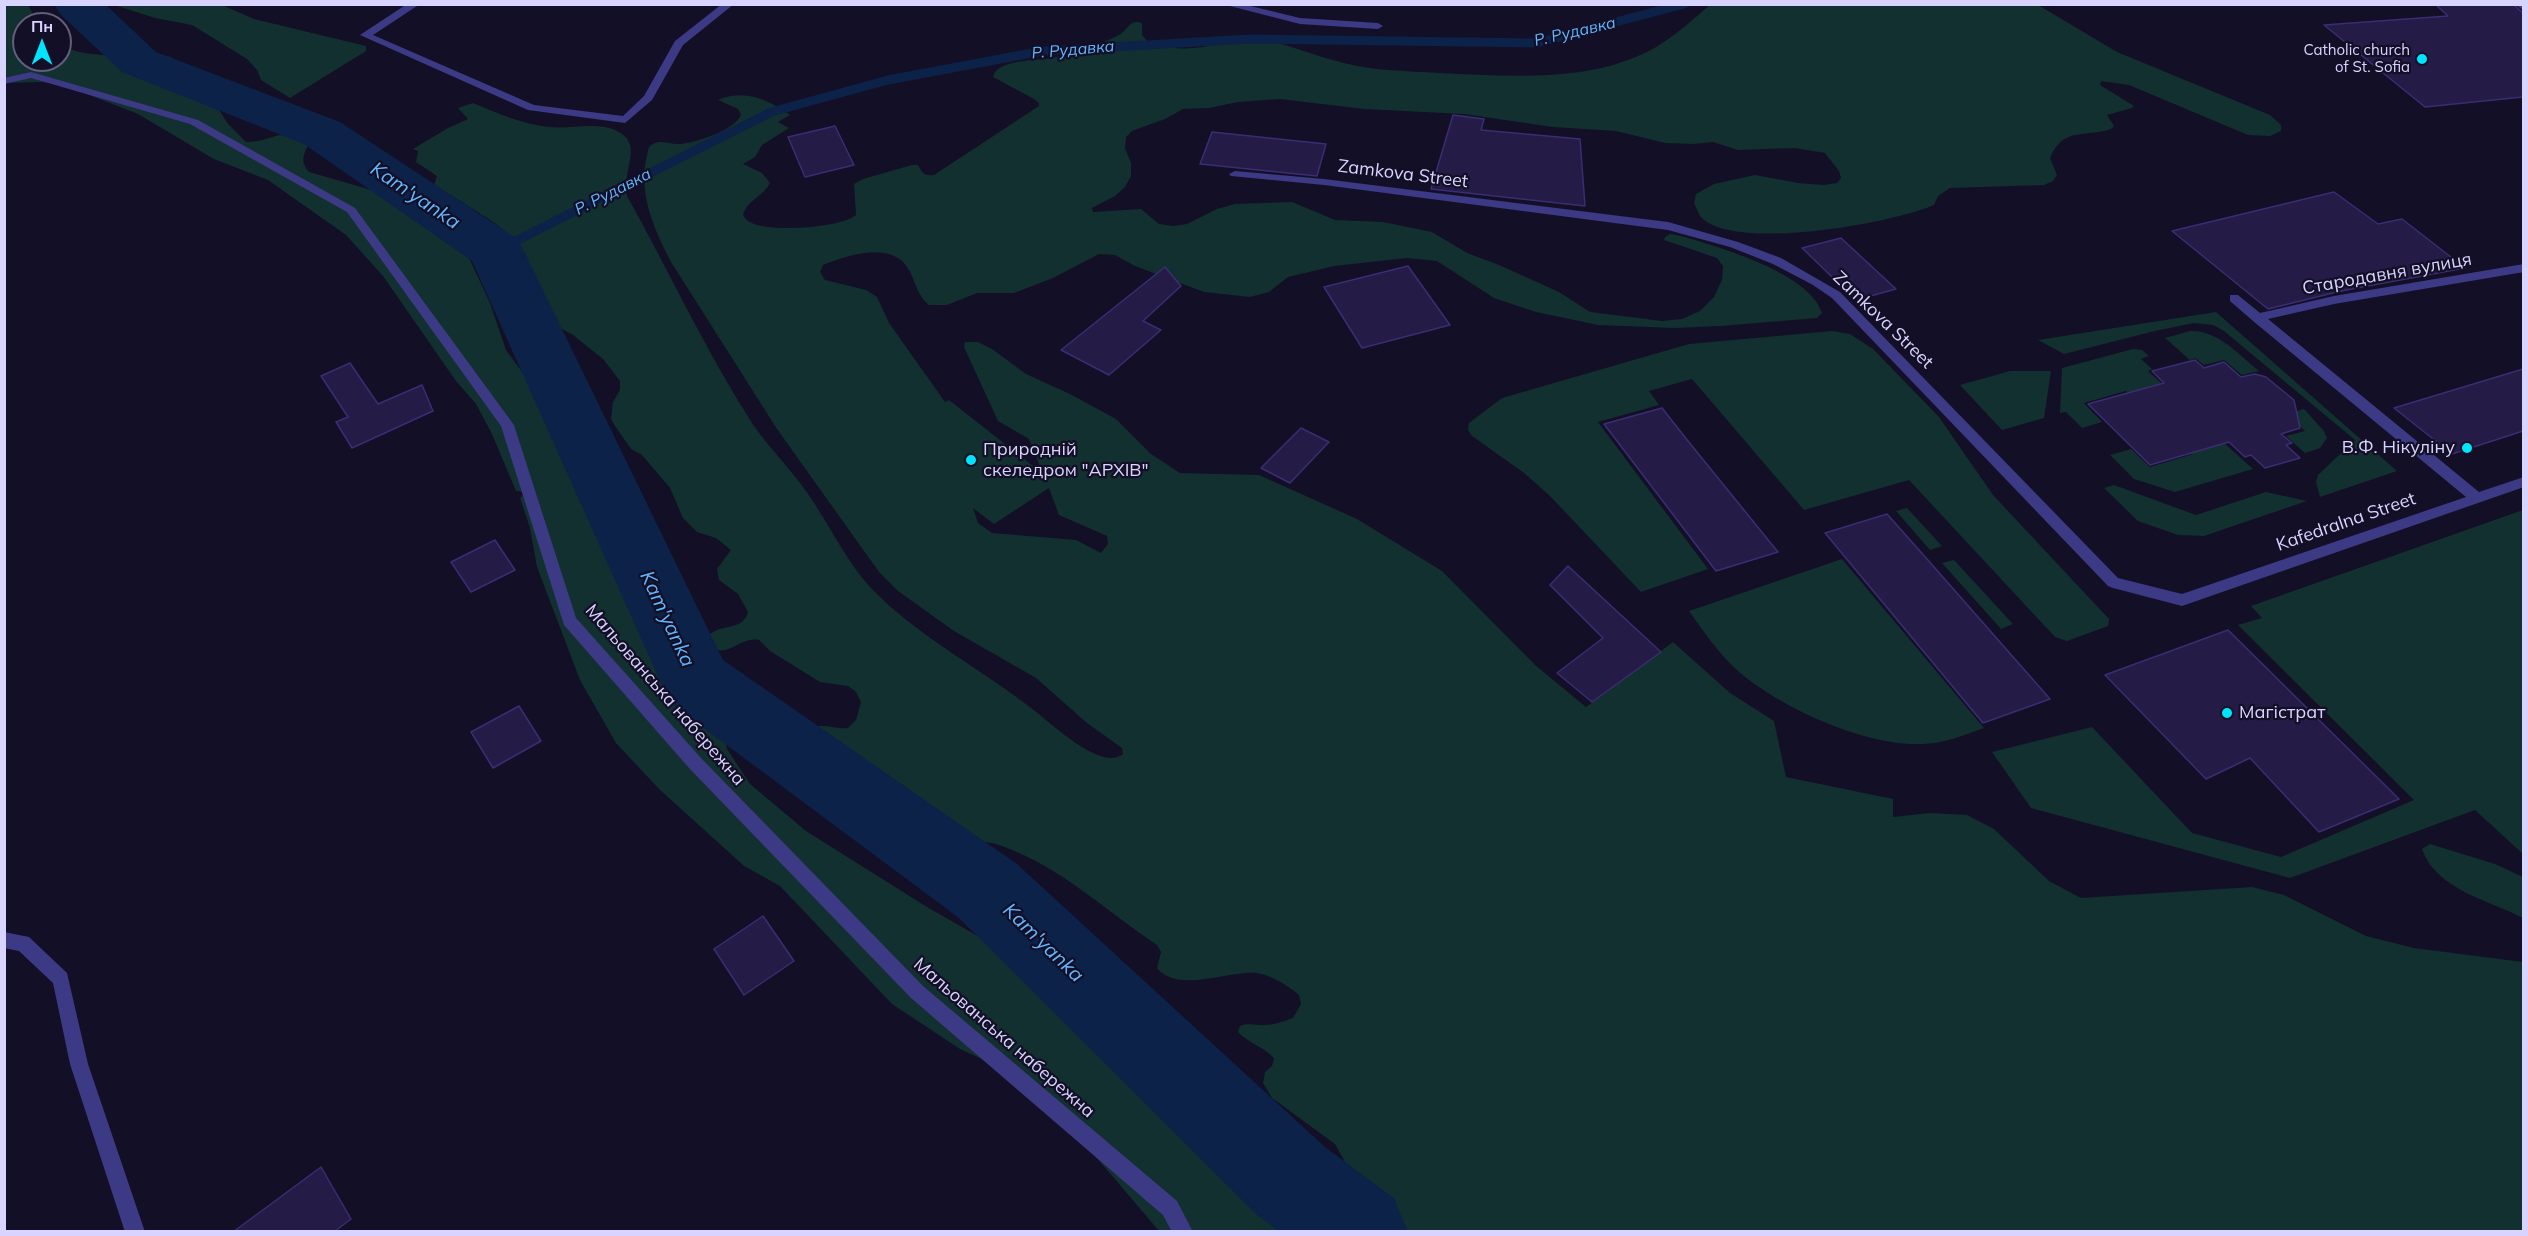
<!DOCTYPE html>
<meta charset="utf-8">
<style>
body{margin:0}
#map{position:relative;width:2528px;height:1236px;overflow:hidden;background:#130f26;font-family:Mulish,sans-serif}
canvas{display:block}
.frame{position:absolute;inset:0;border:6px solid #d9d4ff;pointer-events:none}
.north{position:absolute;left:12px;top:12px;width:60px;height:60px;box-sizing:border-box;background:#130f26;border:2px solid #625e7d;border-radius:50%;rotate:0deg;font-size:16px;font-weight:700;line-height:24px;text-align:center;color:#d9d4ff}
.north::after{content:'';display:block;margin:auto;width:21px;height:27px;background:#00e5ff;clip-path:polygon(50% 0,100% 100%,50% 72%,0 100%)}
</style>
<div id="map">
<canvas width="2528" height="1236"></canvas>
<div class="frame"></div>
<div class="north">Пн</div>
</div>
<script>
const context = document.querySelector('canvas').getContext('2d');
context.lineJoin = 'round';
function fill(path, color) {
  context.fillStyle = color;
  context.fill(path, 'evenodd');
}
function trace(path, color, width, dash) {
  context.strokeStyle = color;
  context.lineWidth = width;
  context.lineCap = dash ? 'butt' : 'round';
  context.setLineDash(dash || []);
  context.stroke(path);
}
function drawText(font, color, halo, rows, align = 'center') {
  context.font = font + ' Mulish,sans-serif';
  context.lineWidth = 4.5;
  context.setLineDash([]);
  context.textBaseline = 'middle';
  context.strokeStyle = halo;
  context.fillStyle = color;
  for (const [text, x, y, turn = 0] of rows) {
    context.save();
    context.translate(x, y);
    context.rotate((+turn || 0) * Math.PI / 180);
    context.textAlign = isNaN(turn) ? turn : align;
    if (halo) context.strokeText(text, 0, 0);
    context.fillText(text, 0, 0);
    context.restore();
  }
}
const green = new Path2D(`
 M 1711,4 L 2038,5 L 2117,52 L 2270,115 L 2281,125 L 2281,131 L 2270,136 L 2248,135 L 2129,85 L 2101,81 L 2100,85 L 2134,106 L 2132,108 L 2107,115 L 2114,126 L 2111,129 C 2085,138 2063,126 2050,158 L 2057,175 L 2053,181 L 2044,185 L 1950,188 L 1938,196 L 1934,205 C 1893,223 1731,253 1700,216 C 1698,212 1696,207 1694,203 L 1696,194 L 1714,184 L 1755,175 L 1798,183 L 1823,185 L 1837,183 L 1841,178 L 1839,171 L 1825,153 L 1795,148 L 1738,150 L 1713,142 L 1693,144 L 1665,143 L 1616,131 L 1553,127 L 1464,114 L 1364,109 L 1280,99 L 1238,102 L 1209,108 L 1183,109 L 1165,119 L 1132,131 L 1126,137 L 1125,148 L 1131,163 L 1131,176 L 1125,187 L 1115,196 L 1092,208 L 1093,212 L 1141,209 L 1159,224 L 1173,226 L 1187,224 L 1217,209 L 1235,204 L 1292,202 L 1335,220 L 1383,222 L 1432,232 L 1467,253 L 1499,265 L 1559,292 L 1590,312 L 1662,321 L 1682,319 L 1700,311 L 1714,297 L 1722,280 L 1723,266 L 1717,258 L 1664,240 L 1665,237 L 1670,234 L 1681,236 C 1719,247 1810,273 1822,313 L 1817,318 L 1721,326 L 1674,328 L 1598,325 L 1536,312 L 1494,298 L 1437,261 L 1407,258 L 1334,266 L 1288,277 L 1269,292 L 1250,297 L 1204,292 L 1135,266 L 1115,255 L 1099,254 L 1053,278 L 1014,293 L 977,293 L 947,305 L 929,305 C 917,295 916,283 909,270 C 893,240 848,255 823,265 L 820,272 L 825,280 L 866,290 L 877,297 L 889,323 L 945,402 L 949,400 L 1043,474 L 1029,439 L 998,421 L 964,347 L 965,342 L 978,342 L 992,349 L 1026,374 L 1070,394 L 1116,419 L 1151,454 L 1180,473 L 1259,475 L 1357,519 L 1442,571 L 1535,665 L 1586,707 L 1673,642 L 1730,693 L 1774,721 L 1786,777 L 1893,799 L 1893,817 L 1930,813 L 1967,815 L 1994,829 L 2049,881 L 2081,898 L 2252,887 L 2284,895 L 2366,936 L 2414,948 L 2523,962 L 2523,1231 L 1387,1231 L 1371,1209 L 1335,1144 L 1272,1098 L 1263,1083 L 1265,1072 L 1272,1066 L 1274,1058 C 1263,1046 1248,1043 1238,1032 L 1240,1026 C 1248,1023 1251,1025 1259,1025 C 1271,1026 1282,1022 1293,1018 L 1301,1004 L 1299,995 C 1287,985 1273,976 1257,973 C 1230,970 1177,994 1157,968 L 1161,952 L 1157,945 C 1106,911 1061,867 1002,846 C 992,842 981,841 970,843 C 964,844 960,849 954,850 C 939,854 917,854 905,844 C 906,834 912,828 913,818 C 897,791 875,765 846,750 C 834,744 818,742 808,734 C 815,719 834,730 848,728 L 856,720 L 861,702 L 856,692 L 848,686 L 820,682 L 770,651 L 759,640 C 737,636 725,665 705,641 C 714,621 742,634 748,612 L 738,594 L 719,580 L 717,569 L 731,550 L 716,538 L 697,532 L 683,518 L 670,488 L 642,455 L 631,449 L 615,426 L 611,419 L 612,410 L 613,402 L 620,390 L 620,381 L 603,359 L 573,335 L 537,315 C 533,306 535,302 536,293 C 536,284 524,257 520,249 C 509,228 473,210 454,197 C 447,193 439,192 434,185 L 437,176 L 416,162 L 418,151 L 413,149 L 448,128 L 468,119 L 458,108 L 473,103 C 497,113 522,124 549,127 C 567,129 587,124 605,127 C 615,129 627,134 630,145 C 634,157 623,177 627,196 C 669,271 705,350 752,423 C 769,448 791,469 808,494 C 829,524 846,561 871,588 C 918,637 982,669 1035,711 C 1052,724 1102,772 1123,754 L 1122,748 L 1087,723 L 1036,678 L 954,631 L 898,591 L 879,572 L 777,429 L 671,262 C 655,231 637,192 647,156 C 648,151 648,146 653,144 C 661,139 671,145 680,144 C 695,143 735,130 741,115 L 738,109 L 718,100 C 745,89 767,99 790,115 L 778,122 L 789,128 L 762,145 L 755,157 L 743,164 L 762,173 L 770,183 C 763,197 747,200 743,215 C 745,218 747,221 750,222 C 767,233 841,228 856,215 L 854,184 L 863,179 L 912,165 L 918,165 C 923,174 924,176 934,175 L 1039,106 L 1039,103 L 1034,99 L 993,77 C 997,57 1044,62 1060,56 C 1079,50 1099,45 1117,36 C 1128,31 1129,18 1142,23 L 1142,35 L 1146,40 C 1166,51 1195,50 1217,44 C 1229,41 1240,36 1253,38 C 1284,42 1314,56 1344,63 C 1375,71 1408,71 1439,73 C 1508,76 1586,83 1649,51 C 1672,39 1692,20 1711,4 ZM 1049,488 L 1059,515 L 1107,536 L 1108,544 L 1101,553 L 1076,540 L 992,533 L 978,523 L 973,508 L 994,524 Z
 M 5,5 L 28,5 L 39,24 L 24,24 L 24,60 L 60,60 L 60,43 C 85,63 140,51 171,57 L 179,74 L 187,81 L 207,91 L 228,124 L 246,142 C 270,143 282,126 307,139 L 308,146 C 302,156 301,163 309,172 L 375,191 L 447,236 L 470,260 L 490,303 L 506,350 L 528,380 L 597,459 L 593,470 L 577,476 L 600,478 L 604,483 C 603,490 600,500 604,507 C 611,521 616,524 611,540 C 620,552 625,566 632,576 C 638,585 650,590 655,600 C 666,622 669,654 694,667 C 705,673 715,671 725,679 L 714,689 L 709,705 L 722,723 L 727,749 L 750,784 L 806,831 L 927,907 L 997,947 L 1067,1014 L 1142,1053 L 1205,1102 L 1238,1135 L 1267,1176 L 1298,1231 L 1159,1231 L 1091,1151 L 997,1066 L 960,1049 L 892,1004 L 780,886 L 744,866 L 659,789 L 616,743 L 580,680 L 537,567 L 530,528 L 520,498 L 526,492 L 516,491 L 492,434 L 476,404 L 456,381 L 383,276 L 346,235 L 268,180 L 214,159 L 138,114 L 71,88 L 44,82 L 5,83 Z
 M 114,5 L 222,5 L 254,19 L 366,46 L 366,51 L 290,98 L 261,80 L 257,70 L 247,59 L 192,25 L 155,18 Z
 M 2216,312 L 2397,471 L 2320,497 L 2316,482 L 2318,475 L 2355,440 L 2224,331 L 2213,325 L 2194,323 L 2155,331 L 2064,354 L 2038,340 Z
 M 1832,331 L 1850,334 L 1873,349 L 1939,417 L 1993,495 L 2109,619 L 2108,626 L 2067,641 L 2055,637 L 1909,480 L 1804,510 L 1692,379 L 1649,391 L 1659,405 L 1598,422 L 1708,569 L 1641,592 L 1549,495 L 1524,473 L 1472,436 L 1468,430 L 1469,423 L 1502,398 L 1689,344 Z
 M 2190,331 C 2218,330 2238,354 2259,371 L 2242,375 L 2224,360 L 2204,365 L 2195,358 L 2190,360 L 2165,338 Z
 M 2133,349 L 2142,350 L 2149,356 L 2141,359 L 2152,369 L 2148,371 L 2173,394 L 2139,403 L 2126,391 L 2084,403 L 2102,422 L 2082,428 L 2066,412 L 2060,413 L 2062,368 Z
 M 2010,371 L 2051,371 L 2044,418 L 2002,430 L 1960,385 Z
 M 2304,409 L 2324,431 L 2327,438 L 2320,448 L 2305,453 L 2286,436 L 2305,431 L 2287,414 Z
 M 2213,433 L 2253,469 L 2175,492 L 2134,479 L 2110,455 L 2131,449 L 2150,467 L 2193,454 L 2182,442 Z
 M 2114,485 L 2196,515 L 2266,492 L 2307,501 L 2204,536 L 2178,535 L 2138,521 L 2104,488 Z
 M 1907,508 L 1942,546 L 1930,550 L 1896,511 Z
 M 2523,510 L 2523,854 L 2475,810 L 2290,878 L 2031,808 L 1992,752 L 2092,727 L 2192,833 L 2281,857 L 2414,800 L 2238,625 L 2262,618 L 2251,606 Z
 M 1842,559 L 1984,728 C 1964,735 1943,744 1922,744 C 1864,746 1781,708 1738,671 C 1719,654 1704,632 1689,611 Z
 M 1954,560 L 2013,624 L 2001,629 L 1942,563 Z
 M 2430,844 L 2495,864 L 2523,877 L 2523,918 C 2489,900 2436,890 2422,849 Z`);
const stream = new Path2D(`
 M 496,251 L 771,112 L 888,80 L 1043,51 L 1250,39 L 1537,43 L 1684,4`);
const river = new Path2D(`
 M 54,4 L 105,4 L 156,52 L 340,122 L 516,238 L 524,251 L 723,660 L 1017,864 L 1325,1147 L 1394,1198 L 1408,1232 L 1280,1232 L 1257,1215 L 959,918 L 670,703 L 472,261 L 304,144 L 122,72 L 60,14 Z`);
const building = new Path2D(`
 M 2435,4 L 2513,4 L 2523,13 L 2523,97 L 2425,107 L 2324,25 L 2448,16 Z
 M 1453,115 L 1484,119 L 1481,130 L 1580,139 L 1585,206 L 1431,189 Z
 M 835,126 L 854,165 L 805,177 L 788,137 Z
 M 1212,132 L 1326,144 L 1317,176 L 1200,164 Z
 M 2334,192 L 2378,224 L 2402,219 L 2465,268 L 2341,291 L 2268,309 L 2172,231 Z
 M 1841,238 L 1896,289 L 1856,300 L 1802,248 Z
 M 1408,266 L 1450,325 L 1362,348 L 1324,287 Z
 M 1165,267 L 1181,286 L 1143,321 L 1161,330 L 1109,375 L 1061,350 Z
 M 2195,360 L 2204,368 L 2224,362 L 2241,377 L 2255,374 L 2266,377 L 2294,400 L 2300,428 L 2281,434 L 2292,443 L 2286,445 L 2300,458 L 2265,468 L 2251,455 L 2245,457 L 2229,442 L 2150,465 L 2088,404 L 2164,383 L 2152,371 Z
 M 350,363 L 378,404 L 422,385 L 433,411 L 352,448 L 336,422 L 348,417 L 321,376 Z
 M 2523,369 L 2523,431 L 2452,454 L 2394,408 Z
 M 1662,408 L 1688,441 L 1778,552 L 1716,571 L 1604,424 Z
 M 1301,428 L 1329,442 L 1290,483 L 1261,468 Z
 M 1887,514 L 1927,559 L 2050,699 L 1983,723 L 1825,533 Z
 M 495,540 L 515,570 L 471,592 L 451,562 Z
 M 1568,566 L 1661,652 L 1592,702 L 1557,673 L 1603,638 L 1550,585 Z
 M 2228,630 L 2399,799 L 2319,832 L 2250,758 L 2206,779 L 2105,675 Z
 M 519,706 L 541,741 L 493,768 L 471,732 Z
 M 763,916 L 794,961 L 744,995 L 714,949 Z
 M 321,1167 L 351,1219 L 334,1232 L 233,1232 Z`);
const minor = new Path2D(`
 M 407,4 L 420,4 L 373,35 L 534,105 L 623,116 L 644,96 L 675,41 L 722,4 L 734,4 L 683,45 L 652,100 L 625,123 L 528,110 L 360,35 Z
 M 1222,4 L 1242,4 L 1300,18 L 1378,23 L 1383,26 L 1378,29 L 1300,24 Z
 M 2515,4 L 2524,4 L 2524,11 Z
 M 31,72 L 198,120 L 355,208 L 514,425 L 576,618 L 701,758 L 923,986 L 1177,1201 L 1193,1232 L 1172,1232 L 1163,1215 L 911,998 L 689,768 L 564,625 L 501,426 L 347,212 L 190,124 L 31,78 L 4,84 L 4,78 Z
 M 1235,171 L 1324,179 L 1668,222 L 1738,242 L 1781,258 L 1840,292 L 2118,578 L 2182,594 L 2466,497 L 2253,321 L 2230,301 L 2230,295 L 2238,295 L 2260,313 L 2334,296 L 2524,264 L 2524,272 L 2334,304 L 2268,319 L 2479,492 L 2524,477 L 2524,487 L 2182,606 L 2113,588 L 2108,586 L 1832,298 L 1813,285 L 1773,264 L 1730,247 L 1668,230 L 1324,185 L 1231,176 L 1229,174 Z
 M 4,932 L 29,937 L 67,973 L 88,1064 L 145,1232 L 125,1232 L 70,1064 L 53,983 L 19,951 L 4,948 Z`);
const markers = [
 [2422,59,6,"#00e5ff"],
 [2467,448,6,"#00e5ff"],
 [971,460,6,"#00e5ff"],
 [2227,713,6,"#00e5ff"]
];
const farPoinames = [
 ["Catholic church",2410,50],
 ["of St. Sofia",2410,67]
];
const farWaternames = [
 ["Р. Рудавка",1575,32,-13],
 ["Р. Рудавка",1073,50,-5],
 ["Р. Рудавка",613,192,-27]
];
const streetNames = [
 ["Zamkova Street",1403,174,7],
 ["Стародавня вулиця",2387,274,-10],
 ["Zamkova Street",1883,320,44],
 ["Kafedralna Street",2346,522,-19],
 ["Мальованська набережна",665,695,49],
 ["Мальованська набережна",1004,1038,41]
];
const poiNames = [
 ["В.Ф. Нікуліну",2455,448,"right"],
 ["Природній",983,450],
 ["скеледром \"АРХІВ\"",983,471],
 ["Магістрат",2239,713]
];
const waterNames = [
 ["Kam'yanka",415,196,34],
 ["Kam'yanka",667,619,65],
 ["Kam'yanka",1043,943,44]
];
fill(green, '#12302f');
trace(stream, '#0c2248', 9);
fill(river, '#0c2248');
fill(building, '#241b47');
trace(building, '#3b2d73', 1.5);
fill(minor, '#3d3a85');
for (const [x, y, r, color] of markers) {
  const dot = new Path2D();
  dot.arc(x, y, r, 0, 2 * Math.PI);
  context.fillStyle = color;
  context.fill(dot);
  trace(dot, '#130f26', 2);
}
drawText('15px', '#d9d4ff', '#130f26', farPoinames, 'right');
drawText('italic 16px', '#62b6ff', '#130f26', farWaternames);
drawText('18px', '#d9d4ff', '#130f26', streetNames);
drawText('18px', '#d9d4ff', '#130f26', poiNames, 'left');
drawText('italic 20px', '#62b6ff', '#130f26', waterNames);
</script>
